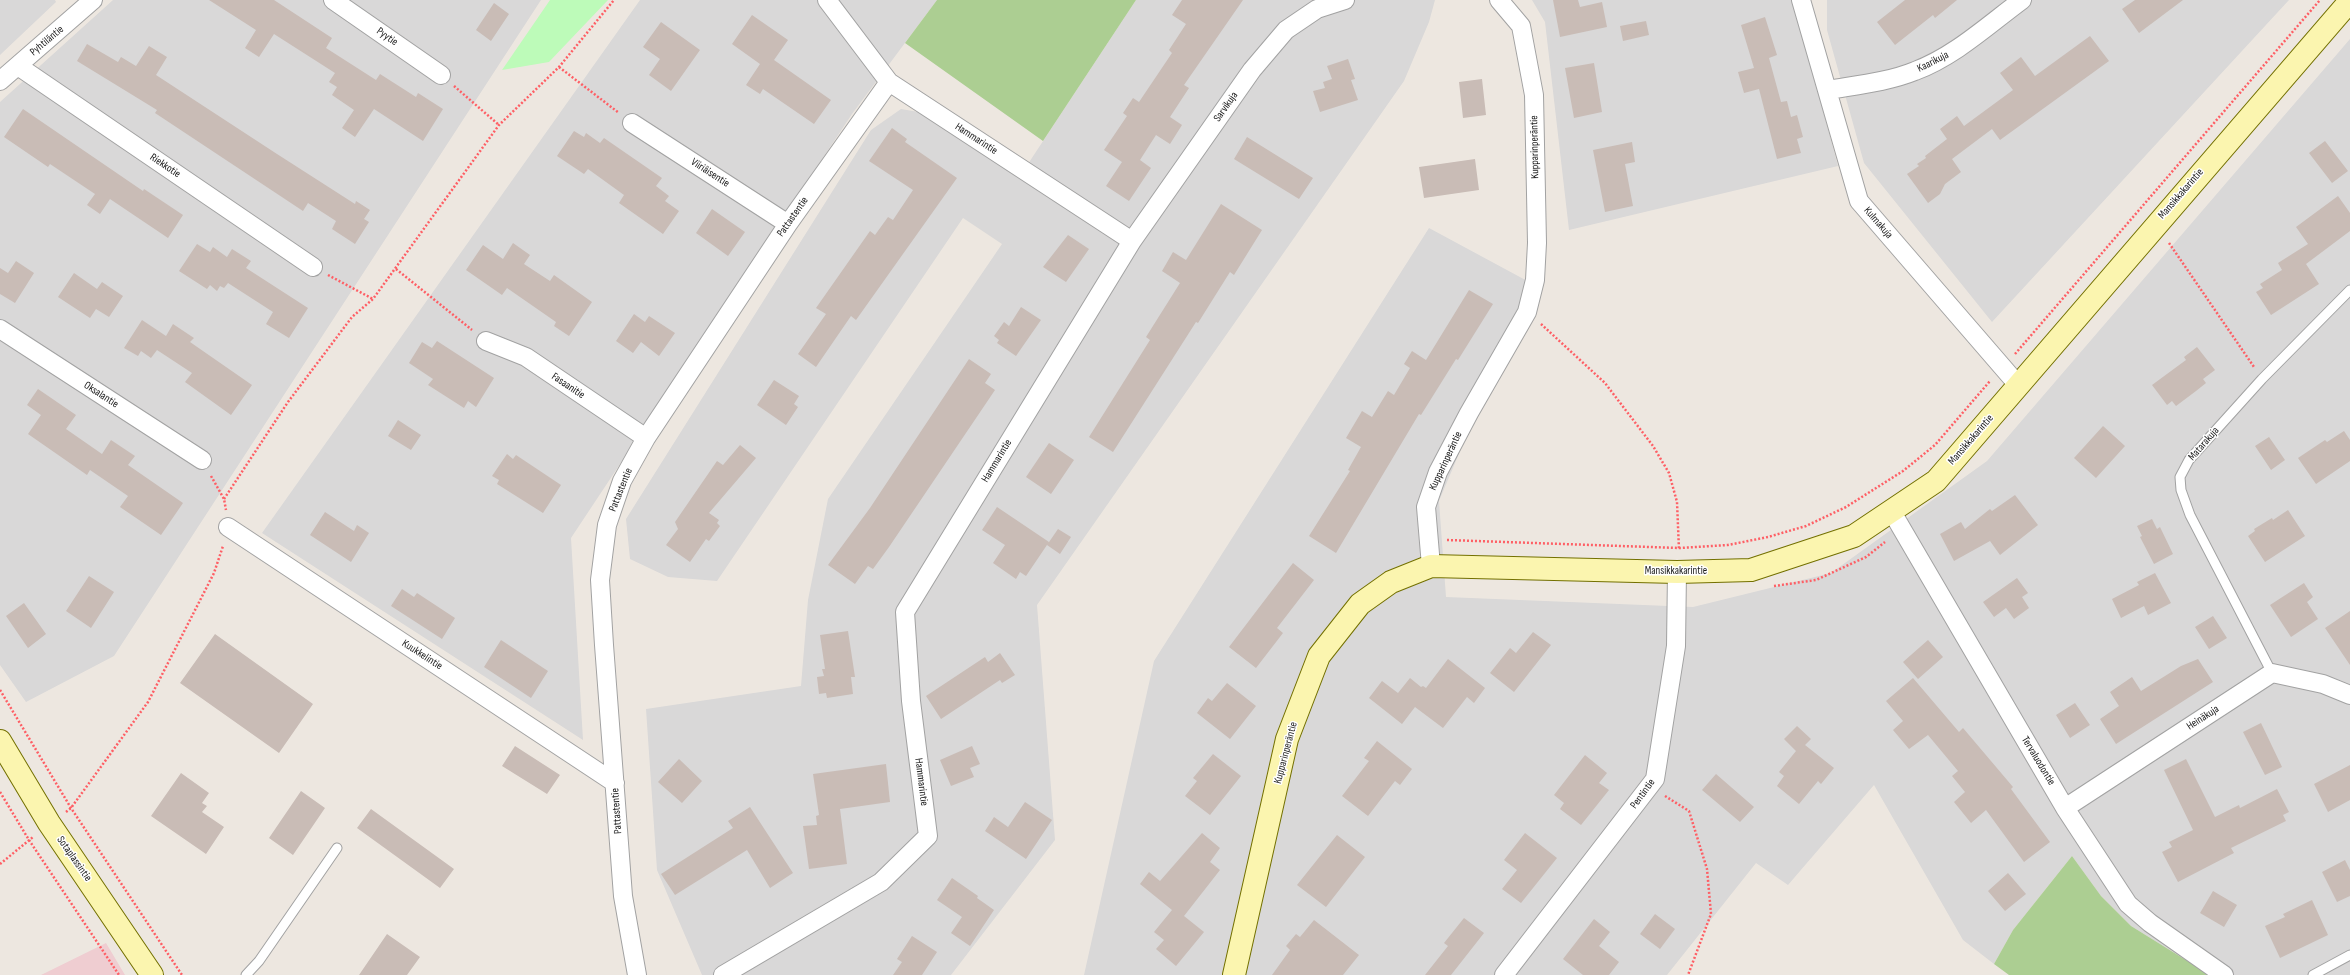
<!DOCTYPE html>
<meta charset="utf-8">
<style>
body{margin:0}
canvas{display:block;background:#ede7e0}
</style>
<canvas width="2350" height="975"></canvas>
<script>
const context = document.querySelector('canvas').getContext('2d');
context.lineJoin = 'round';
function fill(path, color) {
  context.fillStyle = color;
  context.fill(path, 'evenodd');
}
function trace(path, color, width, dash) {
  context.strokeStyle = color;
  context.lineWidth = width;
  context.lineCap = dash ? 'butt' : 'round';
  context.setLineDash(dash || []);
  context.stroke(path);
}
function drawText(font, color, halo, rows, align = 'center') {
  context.font = font + ' "Sofia Sans Condensed",sans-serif';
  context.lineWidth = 3;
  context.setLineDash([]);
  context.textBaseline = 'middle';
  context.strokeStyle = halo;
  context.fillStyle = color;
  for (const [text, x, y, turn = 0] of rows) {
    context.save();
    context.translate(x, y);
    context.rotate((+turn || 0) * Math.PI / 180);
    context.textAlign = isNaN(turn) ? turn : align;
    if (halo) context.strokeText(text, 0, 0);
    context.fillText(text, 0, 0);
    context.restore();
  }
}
const residential = new Path2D(`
 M 0,0 L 55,0 L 56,2 L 0,55 Z
 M 113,0 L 541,0 L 114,656 L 26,702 L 0,665 L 0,102 Z
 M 640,0 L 937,0 L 852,114 L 571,538 L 583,740 L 262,533 Z
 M 1136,0 L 1435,0 L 1429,22 L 1404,81 L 1037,605 L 1055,840 L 951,975 L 702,975 L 657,870 L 646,709 L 801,686 L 808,600 L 828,499 L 1002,244 L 963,218 L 717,581 L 668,577 L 630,559 L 626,519 L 871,130 L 901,109 L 930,114 L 1022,173 Z
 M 1532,0 L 1793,0 L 1838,166 L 1569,230 L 1545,22 Z
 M 1827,0 L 2289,0 L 1992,322 L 1864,163 L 1827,30 Z
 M 2350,39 L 2350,975 L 2210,975 L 2131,926 L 2101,896 L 2072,856 L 2013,930 L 1994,964 L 1963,940 L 1874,785 L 1788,885 L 1756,863 L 1667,975 L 1084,975 L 1154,661 L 1429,228 L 1531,283 L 1439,501 L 1446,597 L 1693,607 L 1831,573 L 1987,461 Z`);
const commercial = new Path2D(`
 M 106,943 L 125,975 L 41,975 Z`);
const forest = new Path2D(`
 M 937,0 L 1136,0 L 1043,141 L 905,43 Z
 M 2072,856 L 2101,896 L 2131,926 L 2210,975 L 2009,975 L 1994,964 L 2013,930 Z`);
const park = new Path2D(`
 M 550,0 L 608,0 L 549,62 L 502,70 Z`);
const building = new Path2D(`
 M 209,0 L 274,0 L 332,38 L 326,48 L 376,80 L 380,74 L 416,97 L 418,93 L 443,109 L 423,141 L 374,109 L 355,137 L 342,128 L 354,110 L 332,95 L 337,87 L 329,82 L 335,73 L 274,34 L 259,57 L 245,48 L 256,30 Z
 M 1182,0 L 1243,0 L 1184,85 L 1189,88 L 1170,117 L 1182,125 L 1170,144 L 1156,135 L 1140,160 L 1151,168 L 1129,201 L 1106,186 L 1122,162 L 1104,150 L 1127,116 L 1123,113 L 1133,98 L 1139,102 L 1172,53 L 1169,50 L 1186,24 L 1172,15 Z
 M 1553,0 L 1578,0 L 1580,7 L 1602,2 L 1607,27 L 1560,37 Z
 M 1905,0 L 1957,0 L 1935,18 L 1933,15 L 1895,45 L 1877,22 Z
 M 2135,0 L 2183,0 L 2139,33 L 2122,9 Z
 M 494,3 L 509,14 L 491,41 L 476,30 Z
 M 752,15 L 788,40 L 774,60 L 831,100 L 814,124 L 763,89 L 760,94 L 746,85 L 760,64 L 732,44 Z
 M 1765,17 L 1777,55 L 1769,58 L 1781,102 L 1787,101 L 1791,117 L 1797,115 L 1803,137 L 1797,139 L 1801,153 L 1777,159 L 1759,89 L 1744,93 L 1738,72 L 1754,68 L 1741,25 Z
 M 1646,21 L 1649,35 L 1623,41 L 1620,26 Z
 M 661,22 L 700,50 L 671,91 L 649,75 L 660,59 L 643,47 Z
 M 2090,36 L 2109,61 L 2000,140 L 1992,129 L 1952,159 L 1961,172 L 1945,184 L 1940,194 L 1928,203 L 1907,174 L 1919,166 L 1917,164 L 1926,158 L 1925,156 L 1947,139 L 1940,129 L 1957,116 L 1964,126 L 2013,90 L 2000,73 L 2021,57 L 2035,76 Z
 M 87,44 L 118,62 L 121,57 L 136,66 L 149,46 L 167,57 L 156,75 L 277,154 L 355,204 L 356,201 L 370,210 L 364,219 L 369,222 L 355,244 L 332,229 L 336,221 L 308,203 L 303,211 L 155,113 L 157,110 L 77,61 Z
 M 1348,59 L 1355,79 L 1351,80 L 1358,100 L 1320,112 L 1313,91 L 1325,88 L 1323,82 L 1332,79 L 1327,66 Z
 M 1594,63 L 1602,112 L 1574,118 L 1565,68 Z
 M 1482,79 L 1486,115 L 1463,118 L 1459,82 Z
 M 23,109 L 143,191 L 144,189 L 183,215 L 168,238 L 110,199 L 100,214 L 87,205 L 95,194 L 50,164 L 48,167 L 4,137 Z
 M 892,128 L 907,139 L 905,142 L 957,178 L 856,320 L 851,316 L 816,367 L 798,354 L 826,314 L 816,308 L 870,231 L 875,235 L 888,217 L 893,220 L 913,190 L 869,161 Z
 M 574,131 L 584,137 L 586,133 L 600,143 L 604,138 L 662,178 L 656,186 L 669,196 L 665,201 L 679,211 L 663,234 L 619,203 L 624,195 L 588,169 L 584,174 L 557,156 Z
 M 1247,137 L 1313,178 L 1299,199 L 1234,159 Z
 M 2325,141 L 2348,171 L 2332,183 L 2309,153 Z
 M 1632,142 L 1635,162 L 1625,164 L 1633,206 L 1605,212 L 1593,150 Z
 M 1475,159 L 1479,190 L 1424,198 L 1419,167 Z
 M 2338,196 L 2350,213 L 2350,231 L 2306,264 L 2319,284 L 2271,315 L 2256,292 L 2263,288 L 2260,284 L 2282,270 L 2278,263 L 2308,244 L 2296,227 Z
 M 1221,204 L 1262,230 L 1234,275 L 1230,272 L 1198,323 L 1196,322 L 1113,452 L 1089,437 L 1150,340 L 1146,337 L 1180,283 L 1162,271 L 1173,252 L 1186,260 Z
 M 712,209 L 745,232 L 728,256 L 696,233 Z
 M 1068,235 L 1089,249 L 1066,282 L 1043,267 Z
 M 513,243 L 530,255 L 524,264 L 550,281 L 554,275 L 592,302 L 569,336 L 554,326 L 556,322 L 507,288 L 502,295 L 466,270 L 483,245 L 503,259 Z
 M 197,244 L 210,252 L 213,247 L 227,257 L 232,249 L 251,261 L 246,268 L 308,308 L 289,338 L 266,324 L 273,312 L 228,283 L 224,288 L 220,286 L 217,291 L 210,285 L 207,289 L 179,271 Z
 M 16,261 L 34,273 L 15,303 L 0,294 L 0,268 L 8,273 Z
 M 74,273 L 97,289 L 102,282 L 123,296 L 109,317 L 96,309 L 90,318 L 58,297 Z
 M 1469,290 L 1493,304 L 1458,360 L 1456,359 L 1421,415 L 1419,414 L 1336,553 L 1309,536 L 1350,471 L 1348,470 L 1361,447 L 1346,438 L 1362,411 L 1372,417 L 1388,391 L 1394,395 L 1410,368 L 1404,364 L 1412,351 L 1426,360 Z
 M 1021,307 L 1041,320 L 1016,356 L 997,343 L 999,340 L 994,336 L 1004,322 L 1009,326 Z
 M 634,314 L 645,322 L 649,316 L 675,333 L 659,356 L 641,342 L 633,353 L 616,341 Z
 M 142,320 L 166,336 L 173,324 L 194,338 L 190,342 L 252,385 L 231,415 L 185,382 L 192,373 L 157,350 L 151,358 L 141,351 L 138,356 L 124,348 Z
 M 437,341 L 494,378 L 476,407 L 468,401 L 464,408 L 428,385 L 433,379 L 409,363 L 422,342 L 432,348 Z
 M 2197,347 L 2215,370 L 2203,379 L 2206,383 L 2196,391 L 2176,406 L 2172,401 L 2167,405 L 2152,385 L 2186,360 L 2184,357 Z
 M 969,359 L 991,374 L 985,383 L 995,390 L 889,547 L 873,569 L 868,566 L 855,584 L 828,565 L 870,508 Z
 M 774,380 L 799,396 L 794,404 L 798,407 L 786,425 L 757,405 Z
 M 38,389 L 76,415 L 66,429 L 102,454 L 111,440 L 135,456 L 128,465 L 183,503 L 161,535 L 120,507 L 128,496 L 90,470 L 87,475 L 28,434 L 41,415 L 27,405 Z
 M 398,420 L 421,435 L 411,450 L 388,436 Z
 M 2103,426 L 2125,446 L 2096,478 L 2074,458 Z
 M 2344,431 L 2350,440 L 2350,461 L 2316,484 L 2298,458 L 2325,440 L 2327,442 Z
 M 2269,437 L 2285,460 L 2271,470 L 2255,446 Z
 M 1049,443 L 1074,460 L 1051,494 L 1026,477 Z
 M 740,445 L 756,458 L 709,513 L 719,520 L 717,523 L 720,526 L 709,541 L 706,539 L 690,562 L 666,545 L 678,529 L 675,522 L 717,461 L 723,465 Z
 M 507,454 L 513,459 L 516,455 L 561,485 L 543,513 L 497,484 L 499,480 L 492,476 Z
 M 2015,495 L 2038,525 L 2000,555 L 1990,541 L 1954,561 L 1940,534 L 1961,522 L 1965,529 L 1990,509 L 1992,511 Z
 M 997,507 L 1049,542 L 1026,576 L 1020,572 L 1016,579 L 993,563 L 1005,545 L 982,530 Z
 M 2288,510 L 2305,536 L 2265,562 L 2248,536 L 2255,531 L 2254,529 L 2272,518 L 2273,520 Z
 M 325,512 L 354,531 L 357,525 L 369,533 L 351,562 L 310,535 Z
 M 2152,519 L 2157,529 L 2160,527 L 2173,554 L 2154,564 L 2140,537 L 2142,536 L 2137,526 Z
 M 1058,529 L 1071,537 L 1060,554 L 1047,545 Z
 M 1293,563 L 1314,580 L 1277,628 L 1283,633 L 1256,668 L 1229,647 Z
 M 2155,573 L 2171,603 L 2148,615 L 2144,606 L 2121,618 L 2112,599 L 2139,585 L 2137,582 Z
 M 89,576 L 114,592 L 91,628 L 66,611 Z
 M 2017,578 L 2028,593 L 2022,597 L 2029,608 L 2014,619 L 2006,608 L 1994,617 L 1983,602 Z
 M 2304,583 L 2313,597 L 2307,602 L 2318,619 L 2291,637 L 2270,605 Z
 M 402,589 L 414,597 L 417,593 L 455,618 L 442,639 L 391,606 Z
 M 24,603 L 46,634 L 28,648 L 6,616 Z
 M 2350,611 L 2350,665 L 2325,628 Z
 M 2213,616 L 2227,638 L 2209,649 L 2195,627 Z
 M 848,631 L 855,677 L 851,677 L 853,694 L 827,698 L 826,693 L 819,694 L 817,677 L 824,676 L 822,669 L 825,669 L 820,635 Z
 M 1533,632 L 1551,645 L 1514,692 L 1490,673 L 1510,648 L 1516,653 Z
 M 215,634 L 313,704 L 279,753 L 180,683 Z
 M 501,640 L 548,671 L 531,698 L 484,667 Z
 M 1928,640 L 1943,657 L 1918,679 L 1903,662 Z
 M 1000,653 L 1015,675 L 1002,683 L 1000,680 L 941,719 L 926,696 L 985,657 L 988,662 Z
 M 1448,659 L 1485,688 L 1474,703 L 1467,697 L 1443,728 L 1415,707 L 1402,724 L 1369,698 L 1382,681 L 1398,693 L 1410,678 L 1421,687 L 1423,686 L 1426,688 Z
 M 2198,659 L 2213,682 L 2116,744 L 2100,719 L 2119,706 L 2110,692 L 2132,677 L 2141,691 L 2181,666 Z
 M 1913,678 L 1959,732 L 1963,728 L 2013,787 L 2011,789 L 2050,842 L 2024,862 L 1986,810 L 1971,823 L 1954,802 L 1965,792 L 1952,776 L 1958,771 L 1928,735 L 1909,749 L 1893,730 L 1903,721 L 1886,701 Z
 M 1227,683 L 1256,706 L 1230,739 L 1197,713 L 1208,698 L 1212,701 Z
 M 2075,703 L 2090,725 L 2070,738 L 2056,715 Z
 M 2261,723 L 2282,767 L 2265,775 L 2243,732 Z
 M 1797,726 L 1811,739 L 1805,745 L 1834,768 L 1821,784 L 1818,781 L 1799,804 L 1777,786 L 1784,776 L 1779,772 L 1796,751 L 1784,739 Z
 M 1377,741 L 1412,769 L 1400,785 L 1395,781 L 1368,816 L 1342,796 L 1369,761 L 1364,758 Z
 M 515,746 L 560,775 L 547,794 L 502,766 Z
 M 972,746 L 980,764 L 970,768 L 974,777 L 951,786 L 940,760 Z
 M 1213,754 L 1241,776 L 1210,815 L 1185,796 L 1197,781 L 1193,778 Z
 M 1585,755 L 1607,773 L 1599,783 L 1609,790 L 1581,825 L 1560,809 L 1564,803 L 1554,795 Z
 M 679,759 L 702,781 L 682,803 L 658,782 Z
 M 2186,759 L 2215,817 L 2239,805 L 2240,808 L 2277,789 L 2289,812 L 2283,815 L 2286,821 L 2231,848 L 2234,853 L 2178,882 L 2162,852 L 2172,847 L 2169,842 L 2193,830 L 2164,770 Z
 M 886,764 L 890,802 L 840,809 L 847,864 L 809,869 L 803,826 L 817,825 L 816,816 L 819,815 L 813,774 Z
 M 2350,765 L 2350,800 L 2328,812 L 2314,784 Z
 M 181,773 L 209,793 L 202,803 L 207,806 L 202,812 L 224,827 L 206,854 L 151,816 Z
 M 1716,774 L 1754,807 L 1740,822 L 1702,790 Z
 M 301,791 L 325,808 L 293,855 L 269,838 Z
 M 1025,802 L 1052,820 L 1026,859 L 985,831 L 994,817 L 1008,827 Z
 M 750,807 L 793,873 L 770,888 L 747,850 L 675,895 L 661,874 L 733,828 L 728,821 Z
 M 371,809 L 454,869 L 440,888 L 357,828 Z
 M 1202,833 L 1220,848 L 1210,862 L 1220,870 L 1184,916 L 1204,932 L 1176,966 L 1156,949 L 1164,940 L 1154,932 L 1172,910 L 1140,884 L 1149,872 L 1160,881 Z
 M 1525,833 L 1557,858 L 1521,903 L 1502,889 L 1517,870 L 1504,860 Z
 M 1337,835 L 1365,857 L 1326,907 L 1297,885 Z
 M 2345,860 L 2350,870 L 2350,896 L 2337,902 L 2322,872 Z
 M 2008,873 L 2026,894 L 2005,911 L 1988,891 Z
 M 952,878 L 978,896 L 977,898 L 994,910 L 970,946 L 951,933 L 962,917 L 937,900 Z
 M 2213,891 L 2237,905 L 2224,927 L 2200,913 Z
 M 2312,900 L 2328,935 L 2280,958 L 2265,926 L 2285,917 L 2283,914 Z
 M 1655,914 L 1675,929 L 1660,949 L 1640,934 Z
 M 1464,918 L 1484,933 L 1451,975 L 1425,975 L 1448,946 L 1444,943 Z
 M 1594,919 L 1610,932 L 1599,946 L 1619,962 L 1609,975 L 1583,975 L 1563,959 Z
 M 1314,920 L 1359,955 L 1343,975 L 1272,975 L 1290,950 L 1286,946 L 1296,934 L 1300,937 Z
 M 387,934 L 420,957 L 407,975 L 359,975 Z
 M 912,936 L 937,952 L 922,975 L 893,975 L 902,962 L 897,959 Z`);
const path = new Path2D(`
 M 559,67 L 619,113
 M 454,86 L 499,125
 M 2169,243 L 2254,367
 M 396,269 L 472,330
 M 328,275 L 373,299
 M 1541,324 L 1605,383 L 1653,446 L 1669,473 L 1677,502 L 1679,550
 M 2015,354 L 2320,0
 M 211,476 L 224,499 L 226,510
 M 224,499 L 288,402 L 352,317 L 373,299 L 499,125 L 559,67 L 614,0
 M 1447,540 L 1679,548 L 1728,545 L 1768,537 L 1806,526 L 1846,507 L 1903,471 L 1935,445 L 1990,381
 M 1774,586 L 1816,580 L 1866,557 L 1885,542
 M 0,690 L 71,808 L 182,975
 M 0,792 L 29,840 L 119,975
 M 1665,796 L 1689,811 L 1707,869 L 1711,914 L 1688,975
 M 66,812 L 71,808 L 148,702 L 214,573 L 223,546
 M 0,864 L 33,837`);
const lane = new Path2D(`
 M 2272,673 L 2190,515 L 2181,490 L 2180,477 L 2189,460 L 2262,379 L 2350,290
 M 246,975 L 259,961 L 337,848
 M 2313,975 L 2350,955`);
const street = new Path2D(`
 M 333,0 L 441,75
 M 1801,0 L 1859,201 L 2018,385
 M 18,66 L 313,267
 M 0,81 L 93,0
 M 1828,90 C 1857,85 1888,82 1915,71 C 1955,56 1988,25 2022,0
 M 632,123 L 788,224
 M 1132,241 L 1252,70 L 1286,30 L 1317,9 L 1345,0
 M 0,329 L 202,460
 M 486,341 L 526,357 L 646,438
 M 1892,512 L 2065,808 L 2128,904 L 2150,923 L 2224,975
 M 228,527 L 615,783
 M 1431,566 L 1426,507 L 1438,472 L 1469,413 L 1527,312 L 1535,280 L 1537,243 L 1534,95 L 1521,26 L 1499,0
 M 2065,808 L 2272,673 L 2323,684 L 2350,695
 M 637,975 L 623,896 L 604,645 L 600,580 L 607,525 L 622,481 L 646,438 L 788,224 L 889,82
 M 723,975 L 881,882 L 928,836 L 911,701 L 905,612 L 1132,241 L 889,82 L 827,0
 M 1504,975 L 1655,779 L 1676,646 L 1677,572`);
const secondary = new Path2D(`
 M 0,741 L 49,823 L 152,975
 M 1234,975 L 1287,739 L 1319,656 L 1360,604 L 1391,582 L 1431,566 L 1677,572 L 1751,570 L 1854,536 L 1936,481 L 2350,1`);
const streetNames = [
 ["Pyytie",387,37,35],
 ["Pyhtiläntie",47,41,-40],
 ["Kaarikuja",1933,62,-27],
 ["Sarvikuja",1226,107,-55],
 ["Hammarintie",976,139,33],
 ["Kupparinperäntie",1535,147,-91],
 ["Riekkotie",165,166,34],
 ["Viiriäisentie",710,173,33],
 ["Mansikkakarintie",2181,194,-49],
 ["Pattastentie",793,217,-55],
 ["Kulmakuja",1878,223,49],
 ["Fasaanitie",568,386,34],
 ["Oksalantie",101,395,33],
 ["Mansikkakarintie",1971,440,-49],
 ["Matarakuja",2204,444,-49],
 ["Hammarintie",997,461,-59],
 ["Kupparinperäntie",1446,461,-65],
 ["Pattastentie",621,490,-68],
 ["Mansikkakarintie",1676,571],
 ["Kuukkelintie",422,655,33],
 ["Heinäkuja",2203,718,-33],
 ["Kupparinperäntie",1286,753,-75],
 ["Tervaluodontie",2038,761,59],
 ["Hammarintie",921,782,83],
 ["Pentintie",1643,794,-54],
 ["Pattastentie",617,811,-94],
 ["Sotaplassintie",74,859,55]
];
fill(residential, '#d9d8d8');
fill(commercial, '#efcdd1');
fill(forest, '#acce92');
fill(park, '#bdfbb9');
fill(building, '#c9bcb6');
trace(lane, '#a2a2a2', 11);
trace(street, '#a2a2a2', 20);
trace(secondary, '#737001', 24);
trace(path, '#fe5f65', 2.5, [2, 2]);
trace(lane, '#fff', 9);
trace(street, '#fff', 18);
trace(secondary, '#fbf5af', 22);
drawText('11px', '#1b1b1b', '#fff', streetNames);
</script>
